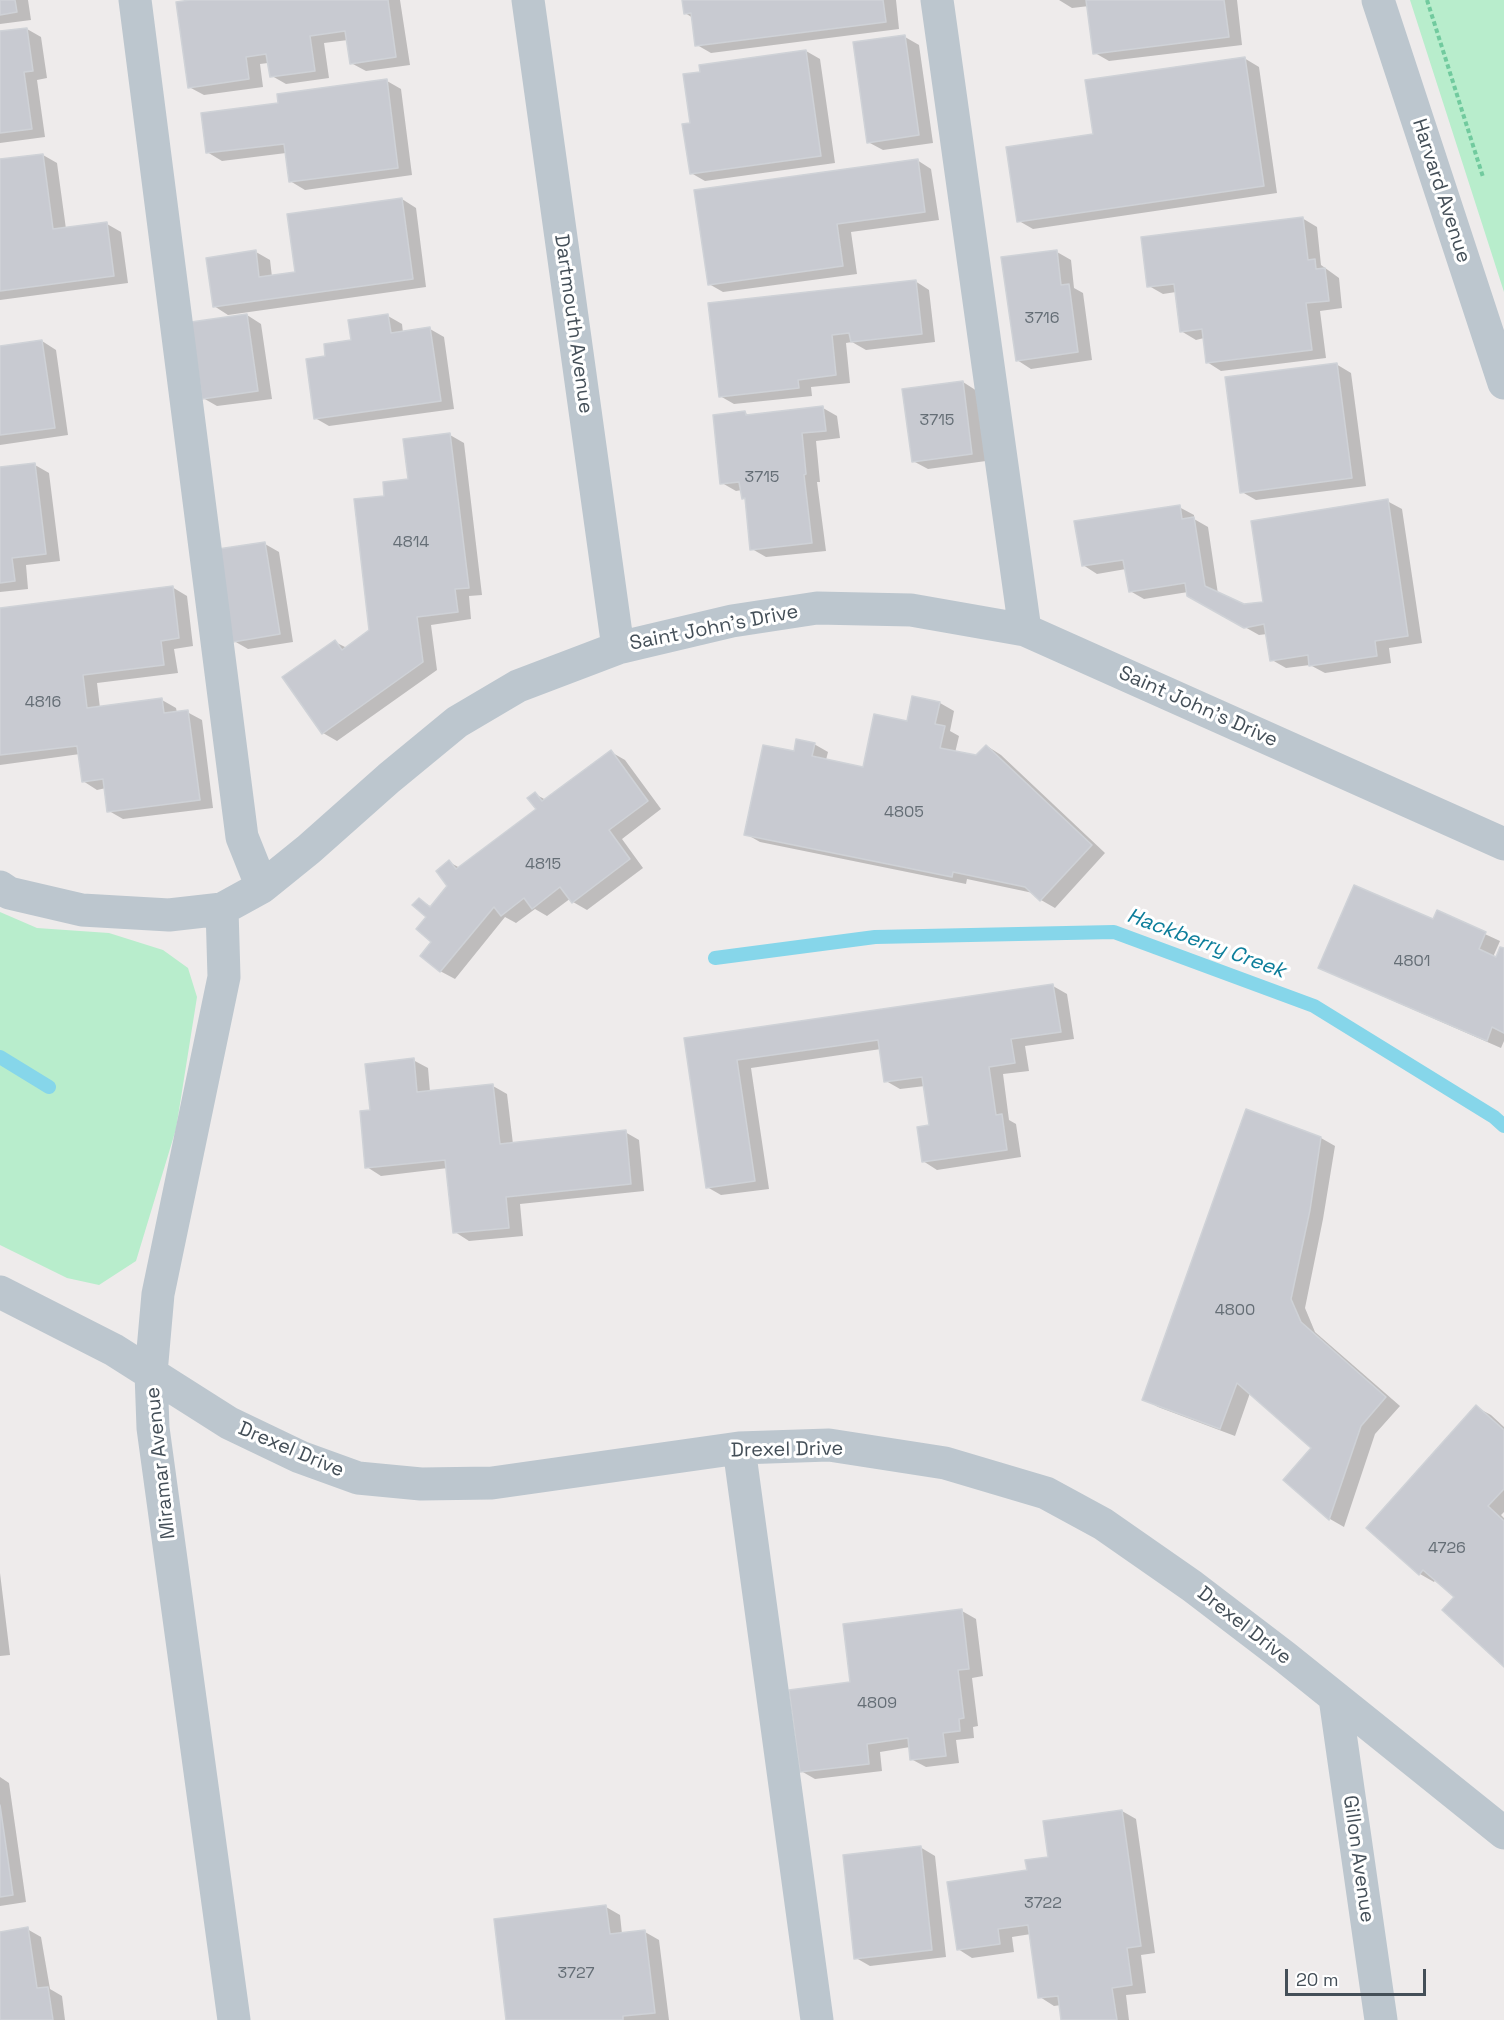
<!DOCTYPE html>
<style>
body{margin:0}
#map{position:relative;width:1504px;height:2020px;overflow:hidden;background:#eeebeb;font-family:"Space Grotesk",sans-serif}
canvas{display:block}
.scale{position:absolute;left:1285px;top:1969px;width:141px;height:27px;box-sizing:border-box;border:3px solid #444f58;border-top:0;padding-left:8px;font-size:18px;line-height:21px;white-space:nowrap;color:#444f58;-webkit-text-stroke:4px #fff;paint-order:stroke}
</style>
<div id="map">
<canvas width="1504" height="2020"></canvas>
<div class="scale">20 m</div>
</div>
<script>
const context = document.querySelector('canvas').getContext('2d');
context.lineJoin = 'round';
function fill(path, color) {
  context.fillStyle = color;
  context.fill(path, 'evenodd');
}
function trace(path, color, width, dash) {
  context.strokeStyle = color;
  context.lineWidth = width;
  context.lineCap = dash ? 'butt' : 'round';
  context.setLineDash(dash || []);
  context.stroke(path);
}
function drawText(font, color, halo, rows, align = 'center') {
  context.font = font + ' "Space Grotesk",sans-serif';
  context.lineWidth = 6;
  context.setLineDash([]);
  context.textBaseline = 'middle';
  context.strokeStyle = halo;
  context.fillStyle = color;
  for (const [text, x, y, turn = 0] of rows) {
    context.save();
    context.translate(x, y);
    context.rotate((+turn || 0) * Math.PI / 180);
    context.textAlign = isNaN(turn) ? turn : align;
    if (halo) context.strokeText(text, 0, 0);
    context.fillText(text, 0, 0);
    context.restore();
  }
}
const green = new Path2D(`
 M 1410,0 L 1504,0 L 1504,292 Z
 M 0,912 L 37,928 L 109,933 L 163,950 L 188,968 L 197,997 L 176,1129 L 136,1261 L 99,1285 L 67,1278 L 0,1245 Z`);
const shadow = new Path2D(`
 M 0,0 L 28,0 L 31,20 L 0,24 Z
 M 201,0 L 400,0 L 410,65 L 366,71 L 351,63 L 348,40 L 324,43 L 329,78 L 286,84 L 272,76 L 268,63 L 260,64 L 263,87 L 204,95 L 189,87 Z
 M 683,0 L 896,0 L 899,29 L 711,53 L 697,45 L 693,18 L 685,13 Z
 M 1059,0 L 1237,0 L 1242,45 L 1109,61 L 1095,53 L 1089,6 L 1072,8 Z
 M 27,29 L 41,37 L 47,78 L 37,80 L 45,137 L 0,143 L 0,33 Z
 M 905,37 L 919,45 L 933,143 L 883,150 L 868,142 Z
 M 806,51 L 820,59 L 835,163 L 705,181 L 691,173 L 692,124 L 702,73 L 701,66 Z
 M 1244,58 L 1259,67 L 1277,193 L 1033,229 L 1019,221 L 1094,135 Z
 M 387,81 L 401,89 L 412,175 L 305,190 L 290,181 L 286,153 L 222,161 L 207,152 L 280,104 Z
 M 43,155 L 57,163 L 66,229 L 107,224 L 121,232 L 128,283 L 0,300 L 0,161 Z
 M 917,160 L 931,169 L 939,220 L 851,232 L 857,274 L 723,292 L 709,284 Z
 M 402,199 L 416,208 L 426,287 L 228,315 L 214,306 L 256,252 L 270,260 L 272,277 L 297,274 Z
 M 1302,218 L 1317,227 L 1321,265 L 1339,278 L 1342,308 L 1320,311 L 1326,358 L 1221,371 L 1207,362 L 1204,338 L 1196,340 L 1181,331 L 1176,292 L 1163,294 L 1149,286 Z
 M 1057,252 L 1071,260 L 1074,288 L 1083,293 L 1092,360 L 1031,369 L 1017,360 Z
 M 915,281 L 929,290 L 935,342 L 866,350 L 852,342 L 846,343 L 850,383 L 811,387 L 812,396 L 734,404 L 720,396 Z
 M 247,315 L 261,324 L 272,399 L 217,406 L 203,398 Z
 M 388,316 L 402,324 L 403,333 L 430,329 L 444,337 L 454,409 L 329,426 L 315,418 L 327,357 Z
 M 42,341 L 56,350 L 68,435 L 0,445 L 0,347 Z
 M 1336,364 L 1351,373 L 1366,486 L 1256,500 L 1242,492 Z
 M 963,382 L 977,391 L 986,461 L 928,469 L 913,461 Z
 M 823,408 L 837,416 L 840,438 L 816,441 L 820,482 L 817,482 L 826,551 L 766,557 L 752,549 L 746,500 L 743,498 L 742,490 L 736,491 L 722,483 L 745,413 L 751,416 Z
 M 450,435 L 464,443 L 482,595 L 469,596 L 471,619 L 431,625 L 437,670 L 337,741 L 323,733 L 335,642 L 347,648 L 371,630 L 385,497 L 410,480 Z
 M 35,465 L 49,473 L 60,561 L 26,565 L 28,589 L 0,592 L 0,469 Z
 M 1387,501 L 1402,509 L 1422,643 L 1389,648 L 1391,663 L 1325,673 L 1310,665 L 1286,668 L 1272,660 L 1267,634 L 1259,635 L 1188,595 L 1188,592 L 1144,599 L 1130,591 L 1126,569 L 1097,574 L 1083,565 L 1179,507 L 1194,515 L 1194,519 L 1208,527 L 1218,594 L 1244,606 L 1264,603 Z
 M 265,544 L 279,552 L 293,642 L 248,649 L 234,641 Z
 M 172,587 L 187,596 L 193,646 L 174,649 L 178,673 L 97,683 L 100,708 L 162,700 L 176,708 L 177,713 L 187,712 L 202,720 L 213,808 L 123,819 L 109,811 L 106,788 L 97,790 L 83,781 L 80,754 L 0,765 L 0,609 Z
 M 940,703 L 954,711 L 950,731 L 959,736 L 955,753 L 977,757 L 987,746 L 1001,755 L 1105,853 L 1055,908 L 1041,900 L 1033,893 L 967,879 L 966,884 L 760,842 L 746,834 L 795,753 L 814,744 L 828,752 L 826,760 L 864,768 L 908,723 Z
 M 611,752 L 625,760 L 661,809 L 622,839 L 643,868 L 587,910 L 573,902 L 571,898 L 547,916 L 535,909 L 516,923 L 505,917 L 455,979 L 440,971 L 428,917 L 419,900 L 432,907 L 449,886 L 449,862 L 460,868 L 538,810 L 535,794 L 546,800 Z
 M 1437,912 L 1500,941 L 1493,957 L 1497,959 L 1504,950 L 1504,1041 L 1501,1048 L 1334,975 L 1320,967 L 1434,921 Z
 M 1053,986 L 1067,994 L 1074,1039 L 1025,1046 L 1029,1071 L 1003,1074 L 1009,1120 L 1016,1124 L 1021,1157 L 937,1170 L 923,1161 L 931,1126 L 925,1086 L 900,1089 L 886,1081 L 881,1049 L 751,1068 L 769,1189 L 721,1195 L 707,1187 L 685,1039 Z
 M 413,1060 L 428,1068 L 430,1092 L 493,1086 L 507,1094 L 513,1144 L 625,1132 L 639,1140 L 644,1191 L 520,1204 L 523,1236 L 469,1241 L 455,1232 L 448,1168 L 381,1176 L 367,1167 L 371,1112 Z
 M 1321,1138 L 1335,1146 L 1323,1219 L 1305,1308 L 1315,1332 L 1400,1406 L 1375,1434 L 1344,1527 L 1330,1519 L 1286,1480 L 1313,1448 L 1250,1393 L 1235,1436 L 1158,1407 L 1144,1399 Z
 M 1476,1407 L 1491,1415 L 1504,1427 L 1504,1512 L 1501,1515 L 1504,1518 L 1504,1665 L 1456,1597 L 1436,1579 L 1434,1582 L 1420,1574 L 1368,1528 Z
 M 0,1573 L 10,1655 L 0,1656 Z
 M 962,1611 L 976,1619 L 983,1676 L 972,1678 L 978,1726 L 973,1727 L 974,1738 L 956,1740 L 959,1763 L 926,1767 L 911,1759 L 910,1747 L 880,1752 L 882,1771 L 815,1779 L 801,1771 L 852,1684 Z
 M 0,1777 L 9,1783 L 26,1902 L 0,1906 Z
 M 1122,1811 L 1136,1819 L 1155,1953 L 1141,1955 L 1146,1993 L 1126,1995 L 1129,2020 L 1063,2020 L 1061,2005 L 1054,2006 L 1040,1997 L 1031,1934 L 1012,1937 L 1014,1952 L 972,1958 L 958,1949 L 1028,1872 Z
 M 920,1847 L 935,1856 L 946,1957 L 870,1966 L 856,1958 Z
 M 606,1907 L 620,1915 L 622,1934 L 645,1932 L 659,1940 L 669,2020 L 508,2020 Z
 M 27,1929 L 41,1937 L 50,1989 L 62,1996 L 65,2020 L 0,2020 L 0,1933 Z`);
const stream = new Path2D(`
 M 715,958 L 875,937 L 1114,932 L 1314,1006 L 1494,1117 L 1504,1126
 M 0,1057 L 49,1087`);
const building = new Path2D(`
 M 0,0 L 15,0 L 17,12 L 0,15 Z
 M 190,0 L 388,0 L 396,57 L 350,64 L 345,31 L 310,36 L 315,71 L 270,77 L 266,54 L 246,57 L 249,79 L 188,88 L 176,2 Z
 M 682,0 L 883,0 L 886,22 L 695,46 L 691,13 L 684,14 Z
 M 1086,0 L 1224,0 L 1229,37 L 1093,54 Z
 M 27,28 L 33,71 L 24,72 L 32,129 L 0,133 L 0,31 Z
 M 905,35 L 919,135 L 867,143 L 853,42 Z
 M 806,50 L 821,156 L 690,174 L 682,124 L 690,123 L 683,74 L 700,72 L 699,65 Z
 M 1245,57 L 1264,186 L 1017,222 L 1006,147 L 1093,134 L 1085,80 Z
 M 387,79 L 398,168 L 289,182 L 284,144 L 206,153 L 201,113 L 278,103 L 277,94 Z
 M 43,154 L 53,229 L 107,222 L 114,276 L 0,291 L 0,159 Z
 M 918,159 L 925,212 L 837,224 L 843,266 L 708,285 L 694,190 Z
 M 402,198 L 413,279 L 213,307 L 206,258 L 256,250 L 259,277 L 295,272 L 287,214 Z
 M 1303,217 L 1308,260 L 1315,259 L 1316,269 L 1325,268 L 1329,301 L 1306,303 L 1312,350 L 1206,363 L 1202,329 L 1180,332 L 1174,284 L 1147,287 L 1141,237 Z
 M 1057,250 L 1061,285 L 1069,284 L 1078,352 L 1016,361 L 1001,257 Z
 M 916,280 L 922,334 L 851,342 L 849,333 L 832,335 L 836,375 L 798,380 L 799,388 L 719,397 L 708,303 Z
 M 247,314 L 258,391 L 202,399 L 191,322 Z
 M 388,314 L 391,333 L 430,327 L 441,401 L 314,419 L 306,359 L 325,356 L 324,344 L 351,340 L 348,320 Z
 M 42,340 L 55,428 L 0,435 L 0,346 Z
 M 1337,363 L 1352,478 L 1240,493 L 1225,377 Z
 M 963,381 L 972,454 L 912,462 L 902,389 Z
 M 823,406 L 826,431 L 802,433 L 806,474 L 804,475 L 812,543 L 750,550 L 745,498 L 742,499 L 739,482 L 720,484 L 713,415 L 745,411 L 746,415 Z
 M 450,433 L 469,588 L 455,589 L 458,612 L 417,617 L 423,662 L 322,734 L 282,677 L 335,640 L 342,650 L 369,630 L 354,499 L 384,496 L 383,482 L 408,479 L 403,439 Z
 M 35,463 L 46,554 L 12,558 L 15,581 L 0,583 L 0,467 Z
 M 1388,499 L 1408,636 L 1375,641 L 1377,656 L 1309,666 L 1308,655 L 1270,661 L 1264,624 L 1244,628 L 1187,596 L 1185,583 L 1129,592 L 1123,560 L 1082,566 L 1074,521 L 1180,505 L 1182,519 L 1194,517 L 1205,586 L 1244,604 L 1263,602 L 1251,521 Z
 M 265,542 L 280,634 L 233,642 L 218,549 Z
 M 173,586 L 179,638 L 161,641 L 164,665 L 83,675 L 87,708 L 162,698 L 164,713 L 188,710 L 200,800 L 107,812 L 103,779 L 82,782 L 77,746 L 0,755 L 0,608 Z
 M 912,696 L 940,702 L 935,724 L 945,726 L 940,748 L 976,755 L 986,745 L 1092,845 L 1040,901 L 1025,887 L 953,872 L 952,877 L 744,835 L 763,745 L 794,751 L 796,739 L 815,743 L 812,756 L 863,767 L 874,714 L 907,721 Z
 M 611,750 L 648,801 L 609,830 L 630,859 L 572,903 L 560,887 L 532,909 L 524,898 L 501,916 L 494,907 L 440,972 L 420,956 L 431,942 L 416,929 L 426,917 L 412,905 L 419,898 L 430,907 L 447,886 L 436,871 L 449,860 L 456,869 L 536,809 L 527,798 L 535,792 L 542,801 Z
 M 1354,885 L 1433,919 L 1437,910 L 1486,932 L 1479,949 L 1496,957 L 1500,947 L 1504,948 L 1504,1033 L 1492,1027 L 1487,1041 L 1318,968 Z
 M 1053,984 L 1061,1032 L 1011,1039 L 1015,1063 L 989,1067 L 996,1115 L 1002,1114 L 1007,1150 L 922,1162 L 917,1127 L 929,1125 L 922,1077 L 884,1082 L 878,1040 L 737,1060 L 755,1181 L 706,1188 L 684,1038 Z
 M 414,1058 L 417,1092 L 493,1084 L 500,1144 L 626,1130 L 631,1184 L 506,1197 L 509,1228 L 453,1233 L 445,1160 L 365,1168 L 360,1111 L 370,1110 L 365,1064 Z
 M 1246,1109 L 1321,1137 L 1310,1210 L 1291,1299 L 1301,1322 L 1386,1397 L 1361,1426 L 1329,1520 L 1283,1480 L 1311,1448 L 1237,1383 L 1220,1429 L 1142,1400 Z
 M 1476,1405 L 1504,1430 L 1504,1489 L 1488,1506 L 1504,1521 L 1504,1667 L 1442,1610 L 1454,1597 L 1423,1570 L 1419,1575 L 1366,1528 Z
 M 962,1609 L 969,1669 L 958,1670 L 964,1718 L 959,1719 L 960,1731 L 943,1733 L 946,1756 L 910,1760 L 908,1738 L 867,1744 L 869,1764 L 800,1772 L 789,1690 L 850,1682 L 843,1624 Z
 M 0,1805 L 13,1895 L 0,1897 Z
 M 1122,1810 L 1141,1946 L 1127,1948 L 1132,1985 L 1112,1988 L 1117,2020 L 1061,2020 L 1058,1996 L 1038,1998 L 1028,1925 L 998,1929 L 1000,1944 L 957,1950 L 947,1882 L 1027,1870 L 1025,1860 L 1048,1857 L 1043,1821 Z
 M 921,1846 L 932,1950 L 854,1959 L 843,1855 Z
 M 606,1905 L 610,1934 L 645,1930 L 655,2013 L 623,2016 L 623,2020 L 506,2020 L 494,1919 Z
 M 28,1927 L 37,1988 L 48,1987 L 53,2020 L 0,2020 L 0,1932 Z`);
const path = new Path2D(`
 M 1427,0 L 1483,177`);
const minor = new Path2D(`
 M 135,0 L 242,837 L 262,887
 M 528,0 L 618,648
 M 937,0 L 1025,630
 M 1378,0 L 1504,383
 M 0,887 L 9,893 L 82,910 L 169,915 L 222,909 L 262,887 L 309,849 L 389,778 L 457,722 L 518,686 L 618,648 L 732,621 L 817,608 L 911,610 L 1025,630 L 1504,844
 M 222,909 L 224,977 L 158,1294 L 151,1373 L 153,1428 L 234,2020
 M 0,1292 L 114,1350 L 229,1423 L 300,1457 L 358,1478 L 421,1484 L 492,1483 L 739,1448 L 829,1445 L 945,1463 L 1046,1493 L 1103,1524 L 1192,1586 L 1285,1657 L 1504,1833
 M 739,1448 L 817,2020
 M 1335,1698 L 1381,2020`);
const numberNames = [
 ["3716",1042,319],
 ["3715",937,421],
 ["3715",762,478],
 ["4814",411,543],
 ["4816",43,703],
 ["4805",904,813],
 ["4815",543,865],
 ["4801",1412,962],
 ["4800",1235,1311],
 ["4726",1447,1549],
 ["4809",877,1704],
 ["3722",1043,1904],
 ["3727",576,1974]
];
const streetNames = [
 ["Harvard Avenue",1441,191,72],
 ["Dartmouth Avenue",573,324,82],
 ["Saint John's Drive",714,628,-11],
 ["Saint John's Drive",1198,707,24],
 ["Drexel Drive",291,1450,23],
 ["Drexel Drive",787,1450,-1],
 ["Miramar Avenue",161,1463,-96],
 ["Drexel Drive",1244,1626,38],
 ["Gillon Avenue",1358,1859,82]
];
const waterNames = [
 ["Hackberry Creek",1206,944,20]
];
fill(green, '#b8edcc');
fill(shadow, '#0003');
trace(stream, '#86d6ea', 14);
fill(building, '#c8cad1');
trace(building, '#cfd2d7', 1.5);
trace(path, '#71ca9e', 4, [4.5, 3]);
trace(minor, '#bcc6ce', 33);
drawText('16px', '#656e76', null, numberNames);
drawText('20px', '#444f58', '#fff', streetNames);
drawText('italic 21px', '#0d7e9b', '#fff', waterNames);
</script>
